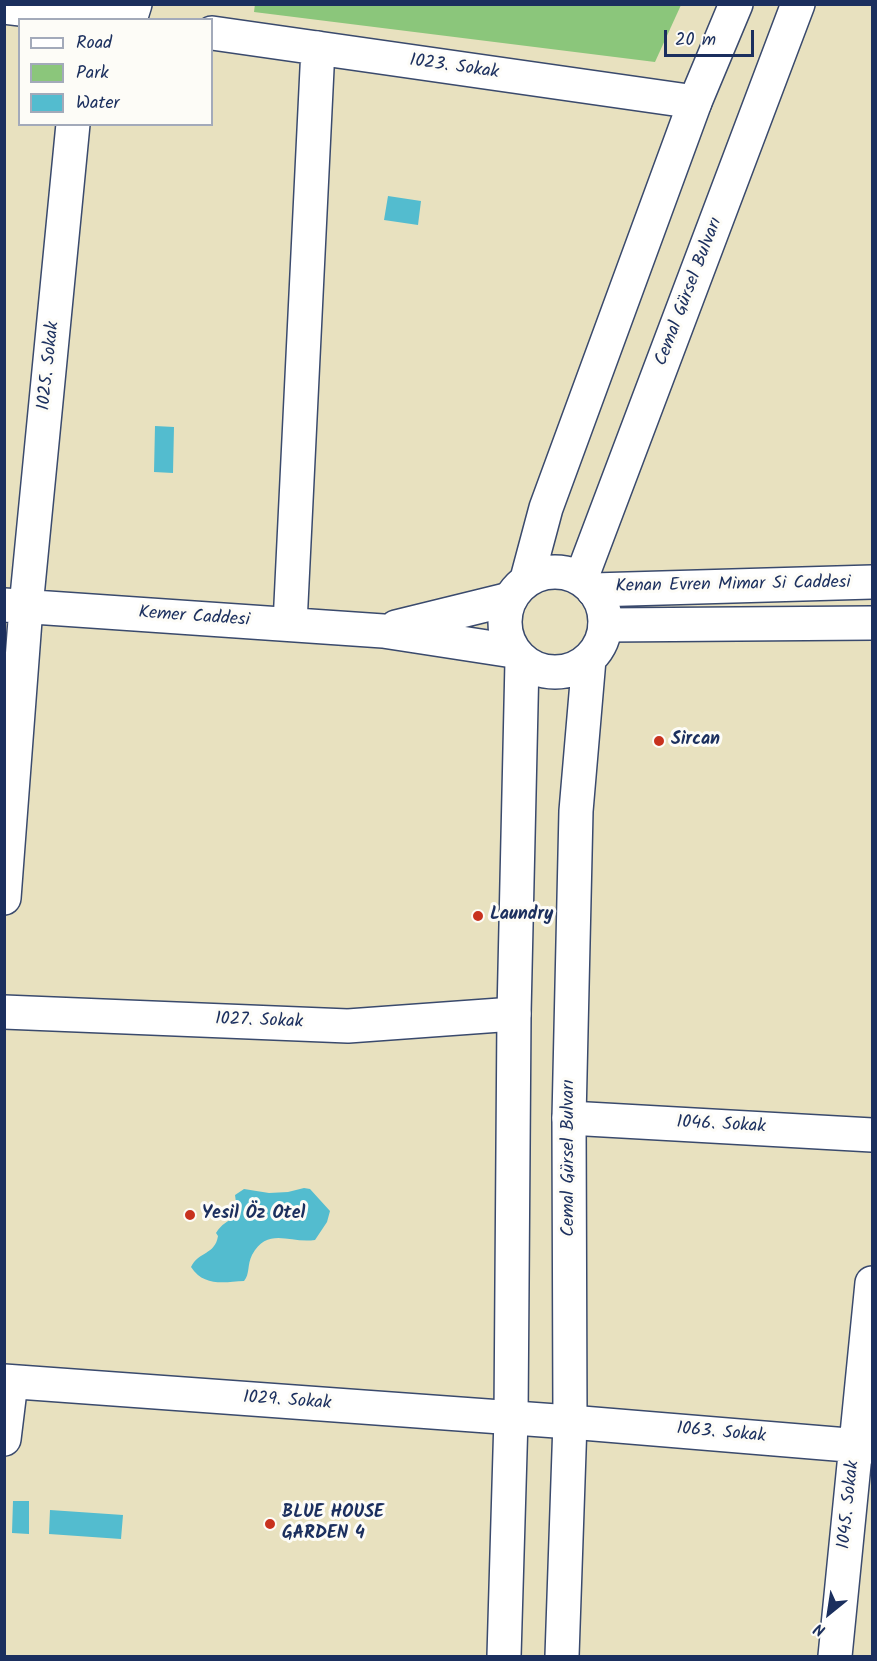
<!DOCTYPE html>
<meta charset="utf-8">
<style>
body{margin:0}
#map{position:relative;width:877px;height:1661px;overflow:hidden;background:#e8e1bf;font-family:Kalam,sans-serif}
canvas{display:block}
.frame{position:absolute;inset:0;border:6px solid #1b2f5e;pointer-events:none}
.legend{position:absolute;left:18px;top:18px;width:195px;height:108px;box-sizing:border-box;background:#fdfcf7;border:2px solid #a3aaba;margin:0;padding:8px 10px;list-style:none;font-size:18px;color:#1b2f5e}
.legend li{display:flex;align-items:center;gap:12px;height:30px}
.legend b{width:30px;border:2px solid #a3aaba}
.north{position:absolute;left:799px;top:1583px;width:60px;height:60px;-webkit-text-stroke:4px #fdfcf7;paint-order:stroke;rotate:210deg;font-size:16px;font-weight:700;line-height:24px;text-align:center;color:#1b2f5e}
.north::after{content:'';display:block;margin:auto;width:21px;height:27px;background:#1b2f5e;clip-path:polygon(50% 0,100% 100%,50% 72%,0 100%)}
.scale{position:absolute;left:664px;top:30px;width:90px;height:27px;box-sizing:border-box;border:3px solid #1b2f5e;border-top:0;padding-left:8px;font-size:18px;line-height:21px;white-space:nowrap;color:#1b2f5e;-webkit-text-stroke:4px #fdfcf7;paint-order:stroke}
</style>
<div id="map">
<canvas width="877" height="1661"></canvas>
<div class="frame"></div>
<ul class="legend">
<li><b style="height:8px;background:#fff"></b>Road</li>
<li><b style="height:16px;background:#8bc67b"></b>Park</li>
<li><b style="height:16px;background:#53bccf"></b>Water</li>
</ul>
<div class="north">N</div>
<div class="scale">20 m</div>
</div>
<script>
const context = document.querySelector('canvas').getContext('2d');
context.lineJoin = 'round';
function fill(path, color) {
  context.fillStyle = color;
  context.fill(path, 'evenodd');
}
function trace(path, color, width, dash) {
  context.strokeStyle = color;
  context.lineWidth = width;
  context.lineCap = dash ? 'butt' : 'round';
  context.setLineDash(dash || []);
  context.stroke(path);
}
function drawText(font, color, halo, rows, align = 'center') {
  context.font = font + ' Kalam,sans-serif';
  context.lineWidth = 6;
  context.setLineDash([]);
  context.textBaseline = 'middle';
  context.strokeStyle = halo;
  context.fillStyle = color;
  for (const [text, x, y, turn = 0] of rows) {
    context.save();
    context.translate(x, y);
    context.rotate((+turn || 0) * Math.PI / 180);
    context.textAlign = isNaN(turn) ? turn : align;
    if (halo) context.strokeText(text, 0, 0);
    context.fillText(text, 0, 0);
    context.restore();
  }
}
const green = new Path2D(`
 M 255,4 L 681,4 L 681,5 L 655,62 L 254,12 Z`);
const water = new Path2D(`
 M 388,196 L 421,201 L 418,225 L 384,220 Z
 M 155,426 L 174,427 L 173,473 L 154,472 Z
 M 304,1188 L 310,1189 L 330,1211 L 327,1222 L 315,1240 C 290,1244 268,1226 252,1255 C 247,1265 250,1274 244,1281 C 224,1282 204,1287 191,1267 C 199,1251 215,1255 218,1236 L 216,1233 C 228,1214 240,1226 235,1195 L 244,1189 L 269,1193 L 288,1192 Z
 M 13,1501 L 29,1501 L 29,1534 L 12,1533 Z
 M 50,1510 L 123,1515 L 121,1539 L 49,1534 Z`);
const minor = new Path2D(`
 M 4,7 L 114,20
 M 130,20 L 135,4
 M 212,33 L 695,102
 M 593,590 L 872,582
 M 4,605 L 383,631 L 513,651
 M 290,624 L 318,48
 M 605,625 L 872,623
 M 396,627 L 510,599
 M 4,898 L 26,607 L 73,124
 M 4,1012 L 348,1026 L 514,1014
 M 569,1118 L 872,1135
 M 4,1381 L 570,1422 L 872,1447
 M 4,1439 L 11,1382
 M 835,1656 L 872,1283`);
const major = new Path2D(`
 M505 622a50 50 0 1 1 100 0a50 50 0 1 1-100 0Z
 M 527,579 L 546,508 L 695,102 L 736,4
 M 581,579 L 798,4
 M 504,1656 L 511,1418 L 514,1014 L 522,661
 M 562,1656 L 570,1422 L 569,1118 L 576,811 L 589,659`);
const markers = [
 [659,741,6,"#c8321e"],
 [478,916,6,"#c8321e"],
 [190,1215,6,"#c8321e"],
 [270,1524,6,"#c8321e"]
];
const streetNames = [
 ["1023. Sokak",454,68,8],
 ["Cemal Gürsel Bulvarı",690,292,-69],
 ["1025. Sokak",50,366,-84],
 ["Kenan Evren Mimar Si Caddesi",733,586,-1],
 ["Kemer Caddesi",194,618,4],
 ["1027. Sokak",259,1022,2],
 ["1046. Sokak",721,1126,3],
 ["Cemal Gürsel Bulvarı",570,1158,-90],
 ["1029. Sokak",287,1402,4],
 ["1063. Sokak",721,1434,5],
 ["1045. Sokak",850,1505,-84]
];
const poiNames = [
 ["Sircan",671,741],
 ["Laundry",490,916],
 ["Yesil Öz Otel",202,1215],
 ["BLUE HOUSE",282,1514],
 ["GARDEN 4",282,1535]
];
fill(green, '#8bc67b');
fill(water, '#53bccf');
trace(minor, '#3a4a6d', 36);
trace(major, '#3a4a6d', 36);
trace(minor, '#fff', 33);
trace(major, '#fff', 33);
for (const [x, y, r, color] of markers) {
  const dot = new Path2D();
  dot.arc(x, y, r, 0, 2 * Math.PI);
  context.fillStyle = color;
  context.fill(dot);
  trace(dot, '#fdfcf7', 2);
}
drawText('18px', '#1b2f5e', '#fdfcf7', streetNames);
drawText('bold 18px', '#1b2f5e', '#fdfcf7', poiNames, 'left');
</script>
